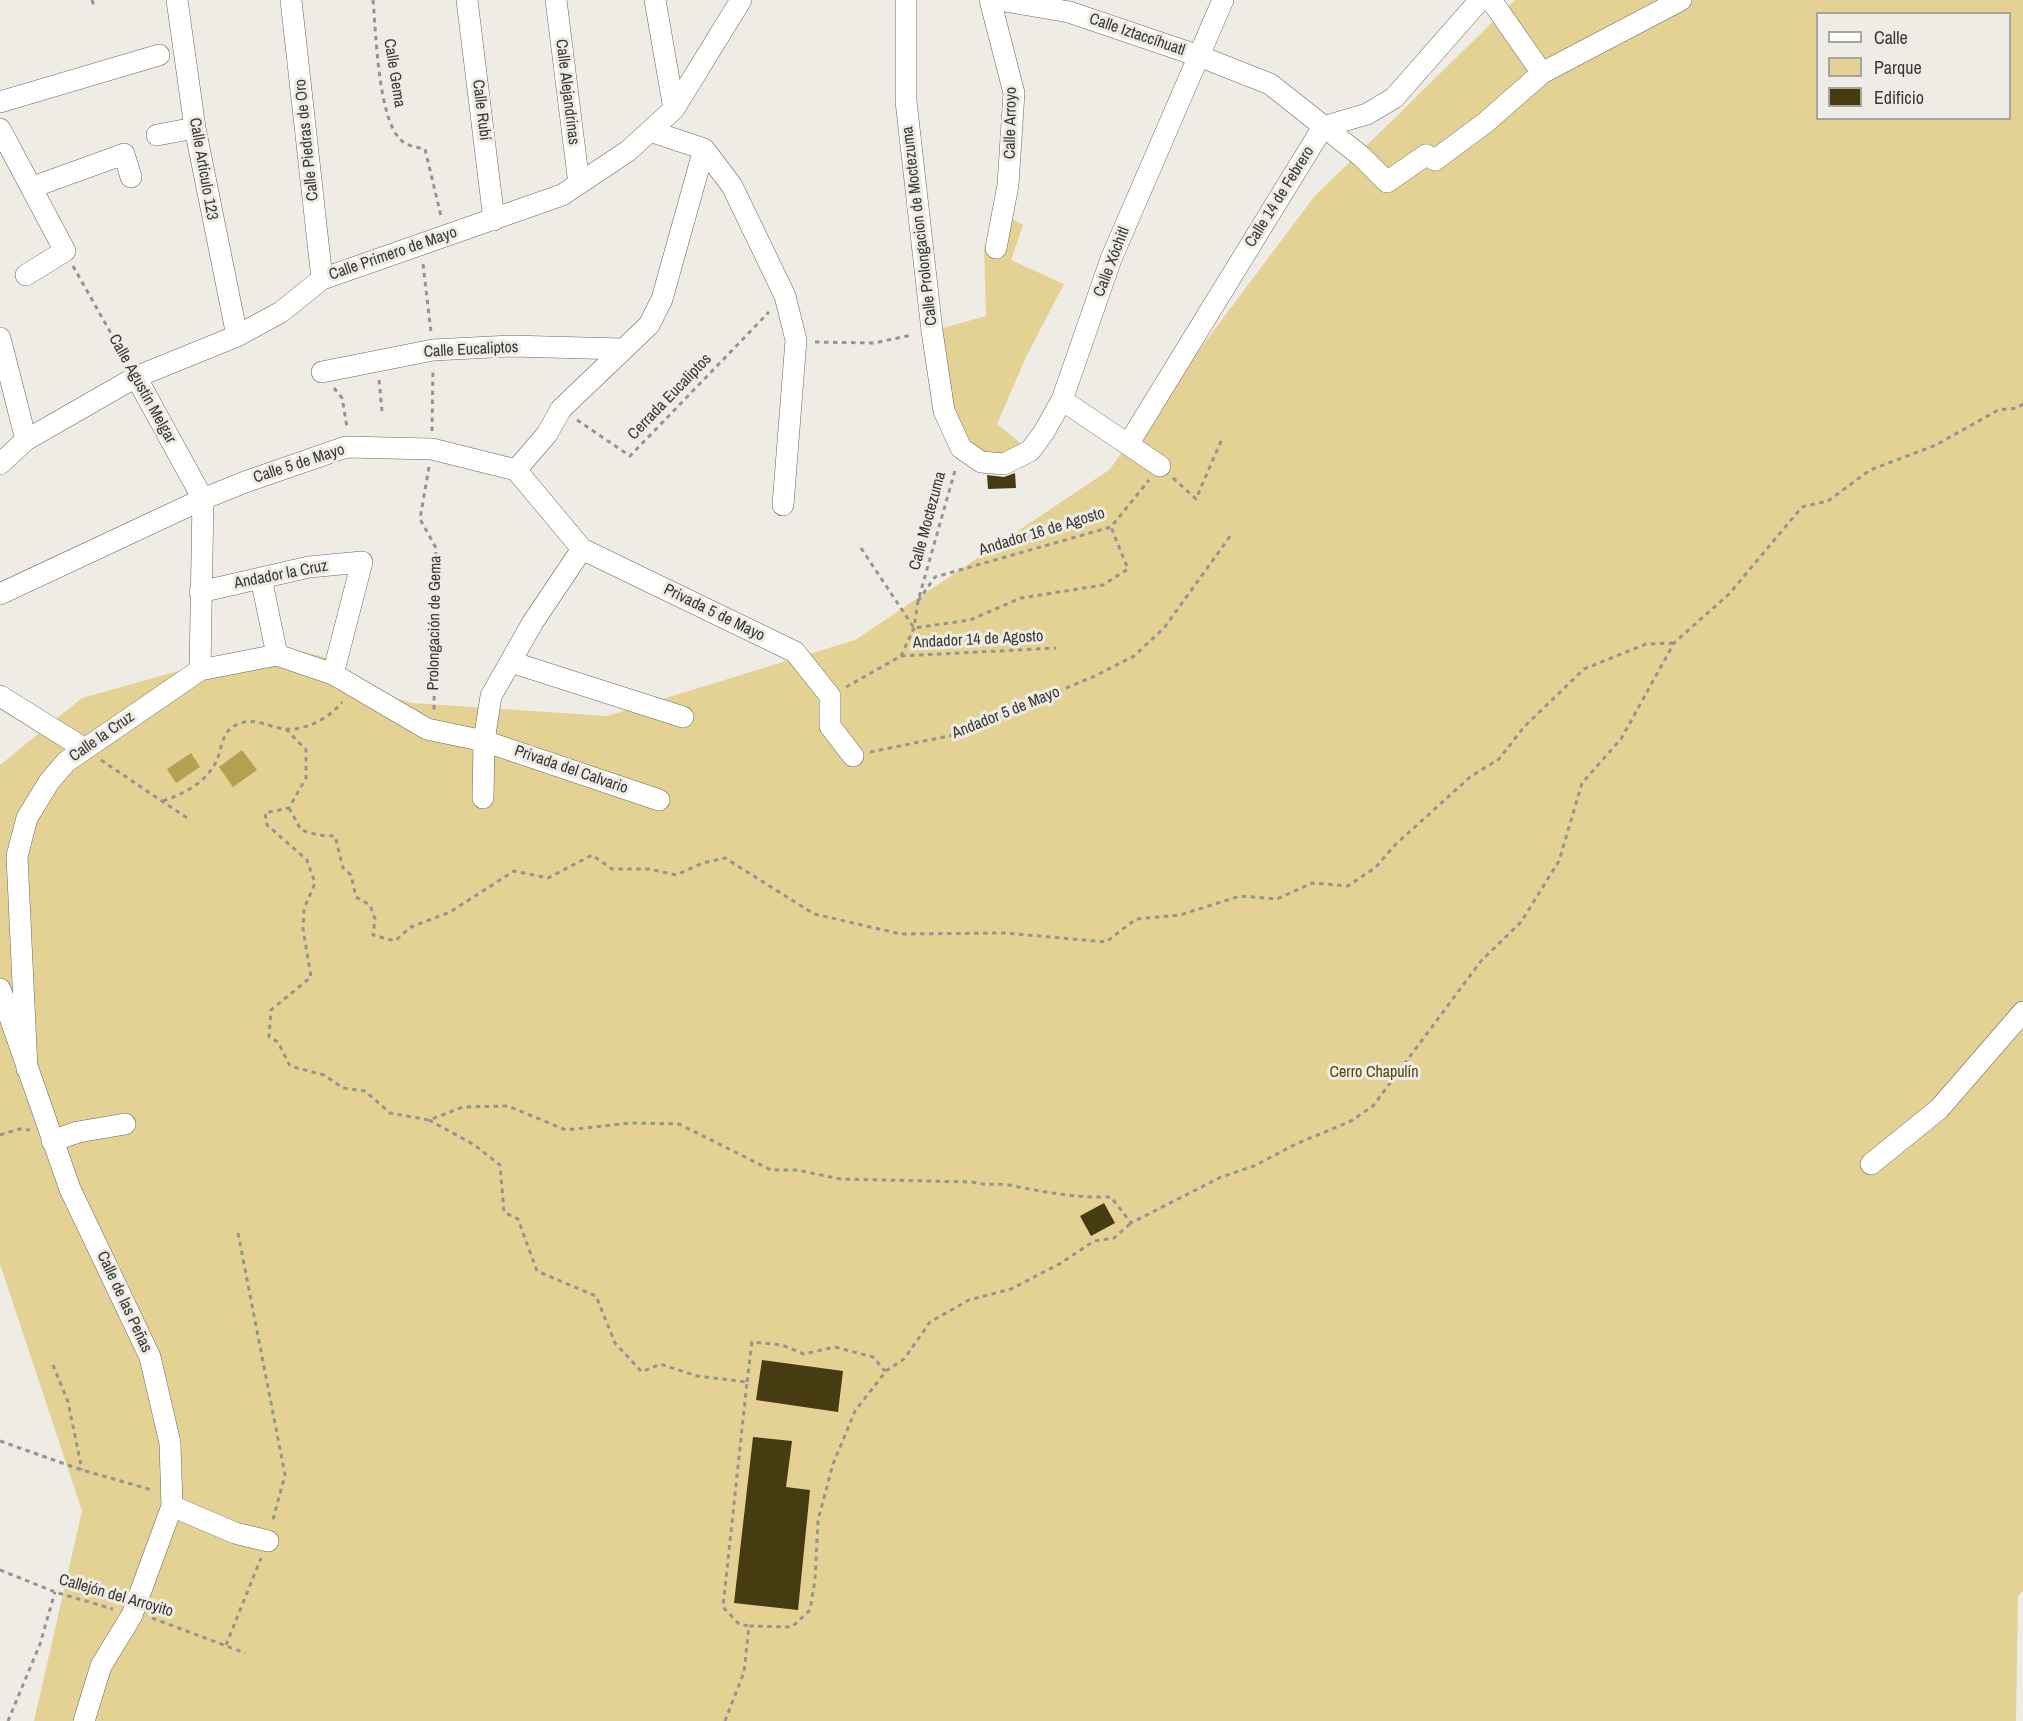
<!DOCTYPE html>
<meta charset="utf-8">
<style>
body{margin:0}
#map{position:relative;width:2023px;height:1721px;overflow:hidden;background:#eeece5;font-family:"Archivo Narrow",sans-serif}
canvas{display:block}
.legend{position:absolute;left:1816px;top:12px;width:195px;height:108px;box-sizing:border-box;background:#eeece5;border:2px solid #a6a49f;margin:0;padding:8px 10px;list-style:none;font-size:18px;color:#393835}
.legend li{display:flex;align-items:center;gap:12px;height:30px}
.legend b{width:30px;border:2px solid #a6a49f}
</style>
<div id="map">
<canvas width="2023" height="1721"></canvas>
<ul class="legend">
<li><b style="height:8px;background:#fff"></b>Calle</li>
<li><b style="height:16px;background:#e4d295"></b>Parque</li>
<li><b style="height:16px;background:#473b12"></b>Edificio</li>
</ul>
</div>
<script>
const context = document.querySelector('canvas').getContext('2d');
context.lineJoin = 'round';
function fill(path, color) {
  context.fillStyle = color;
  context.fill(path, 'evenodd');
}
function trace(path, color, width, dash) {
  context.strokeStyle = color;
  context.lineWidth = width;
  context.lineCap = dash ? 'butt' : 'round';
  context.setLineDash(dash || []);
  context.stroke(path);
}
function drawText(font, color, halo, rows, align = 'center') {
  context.font = font + ' "Archivo Narrow",sans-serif';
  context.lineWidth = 6;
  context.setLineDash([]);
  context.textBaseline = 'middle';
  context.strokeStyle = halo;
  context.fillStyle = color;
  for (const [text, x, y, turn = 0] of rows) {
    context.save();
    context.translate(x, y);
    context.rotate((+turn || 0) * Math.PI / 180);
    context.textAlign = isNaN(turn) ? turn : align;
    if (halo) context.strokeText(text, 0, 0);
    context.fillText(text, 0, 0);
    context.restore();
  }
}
const green = new Path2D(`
 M 1515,0 L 2023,0 L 2023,1591 L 2018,1596 L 2016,1721 L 34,1721 L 82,1511 L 0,1264 L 0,765 L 82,698 L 239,654 L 300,651 L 332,659 L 376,692 L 412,703 L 607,716 L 855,640 L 1109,470 L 1314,197 ZM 1818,14 L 2010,14 L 2010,118 L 1818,118 Z
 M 1010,218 L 1023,225 L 1011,260 L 1064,284 L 1026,357 L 997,424 L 1030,451 L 1004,464 L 961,448 L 932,331 L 986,316 L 984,247 Z`);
const water = new Path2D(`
 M 242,750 L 257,770 L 233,787 L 219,767 Z
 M 191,753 L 200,767 L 176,783 L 167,769 Z`);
const building = new Path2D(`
 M 1015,473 L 1016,488 L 988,489 L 987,475 L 1004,477 Z
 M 1104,1203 L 1115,1223 L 1091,1236 L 1080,1216 Z
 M 762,1360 L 843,1371 L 838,1412 L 756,1400 Z
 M 753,1437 L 792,1441 L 786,1487 L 810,1490 L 798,1610 L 734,1603 Z`);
const path = new Path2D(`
 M 92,0 L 94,6
 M 373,0 C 376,32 378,117 400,139 C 406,146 416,147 425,149 L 441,216
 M 423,264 L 431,332
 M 73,266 L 126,360
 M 815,342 L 874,343 L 912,335
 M 379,380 L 382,411
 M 334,388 L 342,398 L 347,427
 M 577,420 L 630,456 L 769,312
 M 432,431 L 433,368
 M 429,467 L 420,519 L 436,548 L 434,711
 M 1173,478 L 1196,499 L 1221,441
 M 861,548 L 914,628 L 970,620 L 1021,598 L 1103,585 L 1128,569 L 1111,527
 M 918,601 L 935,577 L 1111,527 L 1149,480
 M 901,656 L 1056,648
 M 846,687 L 901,656 L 914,628 L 918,601 L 956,467
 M 286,729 L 306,750 L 306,778 L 289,808 L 265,813 L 267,825 L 307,860 L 315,883 L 304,909 L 303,929 L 311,977 L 271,1010 L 269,1037 L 278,1042 L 290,1066 L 324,1075 L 343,1088 L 365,1091 L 390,1113 L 429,1120 L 463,1107 L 508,1106 L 566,1130 L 631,1123 L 679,1124 L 771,1170 L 797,1170 L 840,1179 L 972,1182 C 985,1186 996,1183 1009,1185 C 1043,1192 1076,1198 1111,1197 L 1131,1223 L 1221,1177 L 1254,1166 L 1296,1144 L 1351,1121 L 1373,1106 L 1481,961 L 1521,922 L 1559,861 L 1582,783 L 1621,739 L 1674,643 L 1729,594 L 1802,507 L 1828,501 L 1870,470 L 1936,445 L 1998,410 L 2017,408 L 2023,404
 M 870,752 L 954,735 L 1095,676 L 1134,656 L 1164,628 L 1231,535
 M 101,760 L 187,818
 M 163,801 C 185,793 206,783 217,760 C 222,748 222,731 236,725 C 253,716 268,727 285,729 C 305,731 330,718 342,702
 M 289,808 L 301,830 L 318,835 L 335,836 L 343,868 L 351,875 L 356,897 L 370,905 L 375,919 L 373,935 L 395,941 L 411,927 L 450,912 L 514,871 L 548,878 L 592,855 L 612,869 L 649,869 L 676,875 L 703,863 L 725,858 L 814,914 L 901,934 L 1005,933 L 1106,942 L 1136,919 L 1180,915 L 1240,896 L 1277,899 L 1312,883 L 1348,886 L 1375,868 L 1395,845 L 1470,777 L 1499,759 L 1524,727 L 1584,669 L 1646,644 L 1674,643
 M 429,1120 L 473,1144 L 500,1165 L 504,1212 L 518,1219 L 537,1271 L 596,1296 L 615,1343 L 642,1372 L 660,1364 L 697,1376 L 747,1382 L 723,1607 L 739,1624 L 749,1626
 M 0,1135 L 19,1129 L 30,1130
 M 238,1233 L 285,1475 L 272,1523
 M 53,1365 L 68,1402 L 82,1470
 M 747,1382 L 752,1342 L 782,1345 L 804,1354 L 835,1347 L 873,1357 L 885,1371
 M 0,1441 L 82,1470 L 152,1490
 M 0,1570 L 55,1592 L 113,1609
 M 152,1618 L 245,1653
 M 226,1645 L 261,1558
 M 8,1721 L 40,1644 L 55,1592
 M 725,1721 L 744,1672 L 749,1626 L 792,1627 L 810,1610 L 815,1580 L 818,1520 L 833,1464 L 855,1411 L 886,1371 L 904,1359 L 930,1322 L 969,1300 L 1011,1289 L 1061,1263 L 1094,1241 L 1114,1238 L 1131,1223`);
const minor = new Path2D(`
 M 177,0 L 195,128 L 237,336
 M 291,0 L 322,279
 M 467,0 L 494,220
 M 556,0 L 579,184
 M 655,0 L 674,109
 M 906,0 L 906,101 L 932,331 L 944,411 L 961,448 L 981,462 L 1004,464 L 1030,451 L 1044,432 L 1062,400 L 1111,259 L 1223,0
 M 990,0 L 1014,93 L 1008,185 L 996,248
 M 999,0 L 1069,12 L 1199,56 L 1270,84 L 1361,156 L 1387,182 L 1426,155 L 1435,160 L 1485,123 L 1542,73 L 1681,0
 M 1491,0 L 1542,73
 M 0,102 L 159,55
 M 0,129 L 65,251 L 26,275
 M 650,131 L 704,149 L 732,186 L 785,296 L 796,340 L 783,505
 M 157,135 L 195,128
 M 33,187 L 124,154 L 131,177
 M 0,338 L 26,440
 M 322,372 L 433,350 L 511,346 L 622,349
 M 136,377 L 203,499 L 200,670
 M 1062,400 L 1160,466
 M 1129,443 L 1323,127 L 1367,114 L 1394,98 L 1480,0
 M 0,464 L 26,440 L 136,377 L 237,336 L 281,312 L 322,279 L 562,195 L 628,151 L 674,109 L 741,0
 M 516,470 L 547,434 L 561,409 L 649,325 L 662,299 L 704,149
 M 261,578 L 277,655
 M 200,592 L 309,567 L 362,562 L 333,674
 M 0,594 L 203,499 L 245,482 L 346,447 L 432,449 L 516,470 L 582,549 L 795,652 L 830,696 L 830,726 L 853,756
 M 511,662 L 683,717
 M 0,696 L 85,749
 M 483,798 L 484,741 L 491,696 L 533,622 L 582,549
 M 0,989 L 70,1189 L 150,1357 L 170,1443 L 172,1506 L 132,1615 L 101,1666 L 84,1721
 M 27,1069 L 17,856 L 27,818 L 49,782 L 66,762 L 200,670 L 277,655 L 333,674 L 427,729 L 484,741 L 659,800
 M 52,1141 L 78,1132 L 125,1124
 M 1871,1164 L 1939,1109 L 2023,1012
 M 172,1506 L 235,1533 L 268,1541`);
const streetNames = [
 ["Calle Iztaccíhuatl",1137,35,19],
 ["Calle Gema",394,73,81],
 ["Calle Alejandrinas",567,92,83],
 ["Calle Rubí",481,110,83],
 ["Calle Arroyo",1011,123,-89],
 ["Calle Piedras de Oro",307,140,-96],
 ["Calle Artículo 123",203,169,80],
 ["Calle 14 de Febrero",1280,197,-58],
 ["Calle Prolongacion de Moctezuma",920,226,-97],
 ["Calle Primero de Mayo",393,254,-19],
 ["Calle Xóchitl",1112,262,-69],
 ["Calle Eucaliptos",471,350,-3],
 ["Calle Agustín Melgar",142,389,61],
 ["Cerrada Eucaliptos",670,397,-46],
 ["Calle 5 de Mayo",299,464,-18],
 ["Calle Moctezuma",928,521,-75],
 ["Andador 16 de Agosto",1042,532,-17],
 ["Andador la Cruz",281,575,-11],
 ["Privada 5 de Mayo",714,613,26],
 ["Prolongación de Gema",435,623,-89],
 ["Andador 14 de Agosto",978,640,-3],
 ["Andador 5 de Mayo",1006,713,-22],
 ["Calle la Cruz",102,737,-35],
 ["Privada del Calvario",571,770,19],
 ["Calle de las Peñas",124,1302,65],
 ["Callejón del Arroyito",116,1596,16]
];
const parkNames = [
 ["Cerro Chapulín",1374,1073]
];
fill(green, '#e4d295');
fill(water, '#b49f52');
fill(building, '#473b12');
trace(minor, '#68665f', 22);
trace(path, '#96948f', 3, [4.5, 4.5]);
trace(minor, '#fff', 21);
drawText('16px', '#393835', '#eeece5', streetNames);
drawText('16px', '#564607', '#eeece5', parkNames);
</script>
